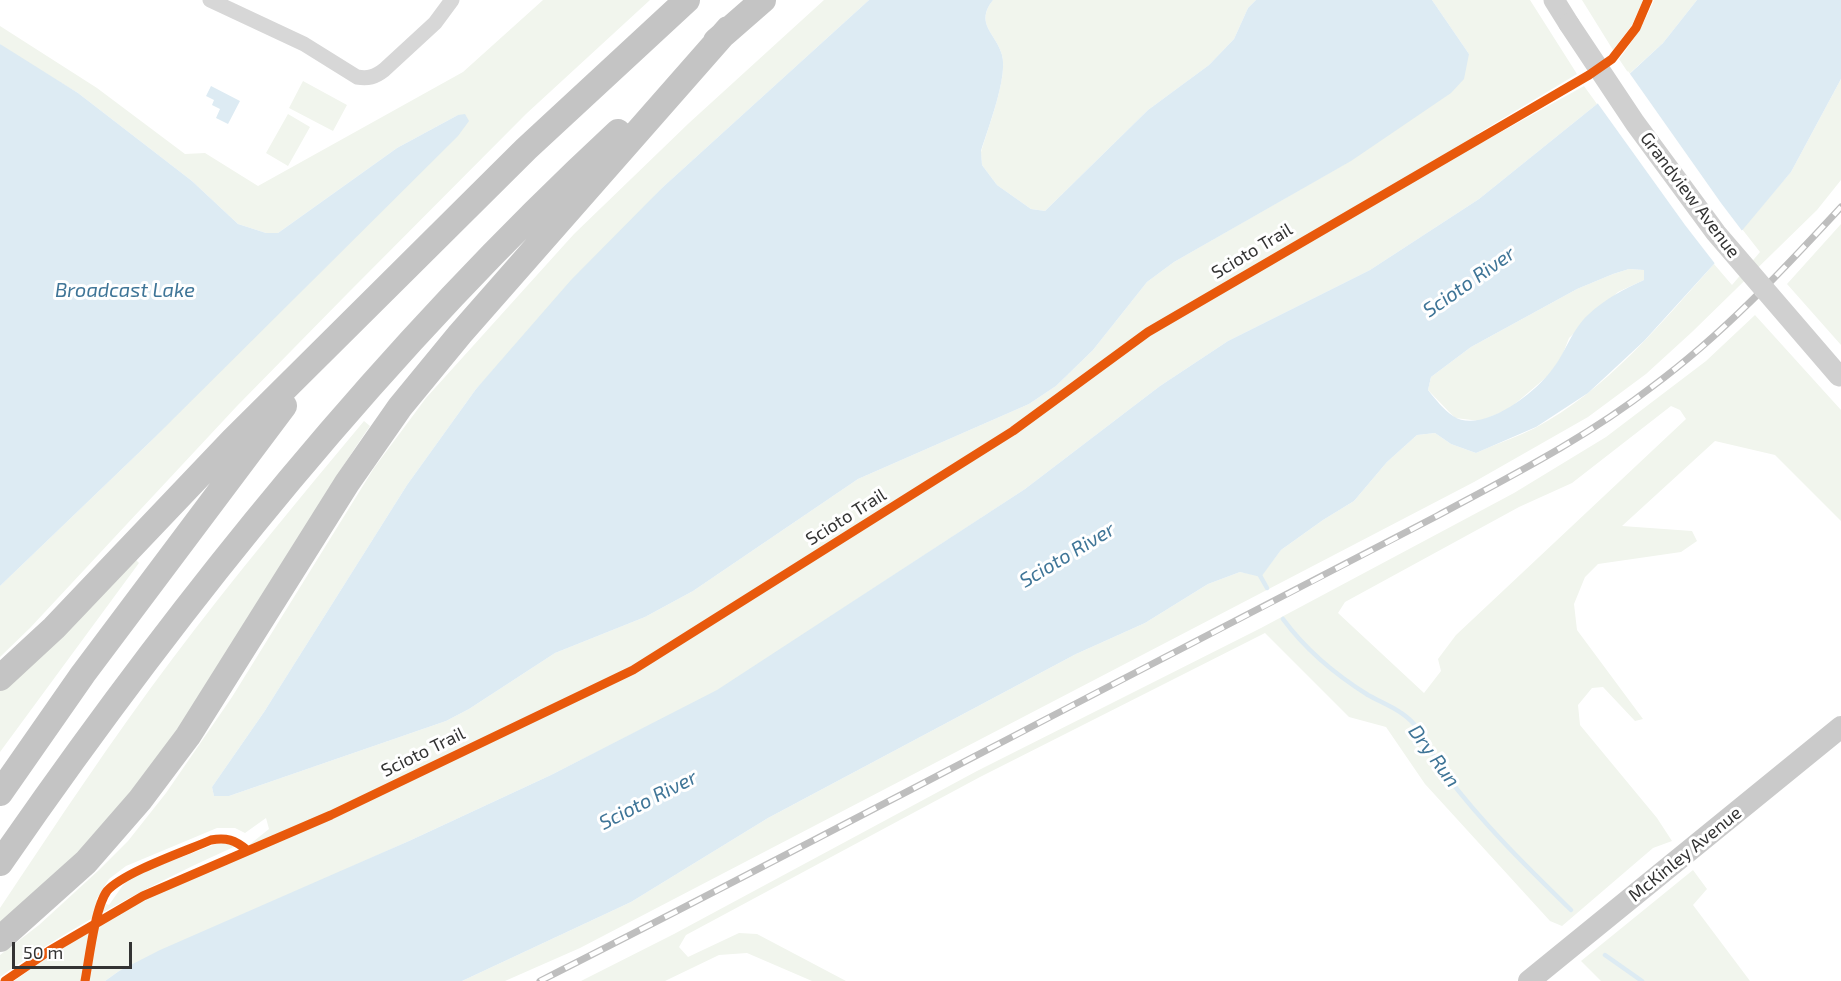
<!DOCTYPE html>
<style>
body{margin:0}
#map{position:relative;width:1841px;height:981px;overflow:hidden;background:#fff;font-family:"Exo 2",sans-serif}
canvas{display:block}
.scale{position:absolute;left:12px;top:942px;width:120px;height:27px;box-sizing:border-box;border:3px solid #333;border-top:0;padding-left:8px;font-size:18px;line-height:21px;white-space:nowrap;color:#333;-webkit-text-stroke:4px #fff;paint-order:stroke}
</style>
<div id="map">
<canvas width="1841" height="981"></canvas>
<div class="scale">50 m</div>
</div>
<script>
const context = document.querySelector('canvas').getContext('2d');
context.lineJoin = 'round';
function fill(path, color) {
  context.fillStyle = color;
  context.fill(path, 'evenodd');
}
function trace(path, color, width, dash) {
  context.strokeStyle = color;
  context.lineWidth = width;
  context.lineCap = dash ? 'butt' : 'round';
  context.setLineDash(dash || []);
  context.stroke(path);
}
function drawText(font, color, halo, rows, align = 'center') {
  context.font = font + ' "Exo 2",sans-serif';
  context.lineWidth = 6;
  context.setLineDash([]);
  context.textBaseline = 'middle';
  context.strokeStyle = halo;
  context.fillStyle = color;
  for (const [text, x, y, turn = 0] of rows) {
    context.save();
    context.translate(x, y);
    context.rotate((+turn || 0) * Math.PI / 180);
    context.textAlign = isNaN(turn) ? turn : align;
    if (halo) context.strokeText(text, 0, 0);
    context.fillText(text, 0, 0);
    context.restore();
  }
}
const green = new Path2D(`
 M 543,0 L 650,0 L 526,114 L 348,293 L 237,406 L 30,628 L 0,657 L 0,586 L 150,442 L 458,115 L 397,148 L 278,233 L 266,233 L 238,224 L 192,181 L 78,93 L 7,50 L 0,44 L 0,26 L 97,88 L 185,154 L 205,153 L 258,186 L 463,72 Z
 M 824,0 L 869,0 L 663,187 L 476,389 L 407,485 L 264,712 L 212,787 L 214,796 L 229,796 L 446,721 L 469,709 L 555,653 L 645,617 L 693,591 L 858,479 L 1029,404 L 1056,386 L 1093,350 L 1147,282 L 1174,262 L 1350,161 L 1469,54 L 1432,0 L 1530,0 L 1577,74 L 1477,134 L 1483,142 L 1584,86 L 1597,104 L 1479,199 L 1370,270 L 1228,341 L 1160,386 L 1025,489 L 717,691 L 551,775 L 409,841 L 119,971 L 105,981 L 14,981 L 82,933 L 158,891 L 244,849 L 269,829 L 266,818 L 245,833 L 235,828 L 217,828 L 126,866 L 109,879 L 96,900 L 109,905 L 123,885 L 132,876 L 216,844 L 229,842 L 236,846 C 154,883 73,925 0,977 L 0,955 L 39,925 L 99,870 L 128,841 L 166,793 L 232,697 L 374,468 L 426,398 L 574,234 L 689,123 Z
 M 993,0 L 1256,0 L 1248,8 L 1234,39 L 1209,65 L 1148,110 L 1045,211 L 1031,209 L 997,185 L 982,165 L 981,152 C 988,128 1008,77 1002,55 C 996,33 974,24 993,0 Z
 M 1582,0 L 1643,0 L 1632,25 L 1613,50 Z
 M 1654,0 L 1697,0 L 1663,43 L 1629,74 L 1619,59 C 1634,40 1645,22 1654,0 Z
 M 1841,79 L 1841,180 L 1817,210 L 1692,332 L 1646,374 L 1588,417 L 1474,482 L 580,948 L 505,981 L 462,981 L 631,902 L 768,818 L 1076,654 L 1145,623 L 1208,584 L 1240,572 L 1261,576 L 1281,550 L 1323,520 L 1354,501 L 1387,462 L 1417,435 L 1435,433 L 1451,444 L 1476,453 C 1496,444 1517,437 1535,428 C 1607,390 1661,323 1714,264 L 1732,285 L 1760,252 L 1742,229 L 1791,172 Z
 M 303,81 L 347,105 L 333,131 L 289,108 Z
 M 288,114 L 310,127 L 288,166 L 266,153 Z
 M 1841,224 L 1841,345 L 1787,284 Z
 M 1629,269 L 1644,270 L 1644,280 L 1618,292 L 1569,338 L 1562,356 L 1550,374 L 1509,409 L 1480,421 L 1455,418 L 1428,390 L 1431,377 L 1471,347 L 1577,289 L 1613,274 Z
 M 1755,315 L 1841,410 L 1841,521 L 1775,455 L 1715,441 L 1622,526 L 1692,531 L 1697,541 L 1681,552 L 1598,564 L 1585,577 L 1574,604 L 1577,630 L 1643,719 L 1635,721 L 1603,687 L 1592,688 L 1578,705 L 1580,725 L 1657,818 L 1672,841 L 1653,848 L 1562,926 L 1550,921 L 1425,784 L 1386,727 L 1349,717 L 1265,633 L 980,777 L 686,935 L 679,947 L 688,957 L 739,933 L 757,934 L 846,981 L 812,981 L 747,953 L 719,955 L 665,981 L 581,981 L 674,934 L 977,771 L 1261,628 L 1514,493 L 1606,437 L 1706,361 ZM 1671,406 L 1680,410 L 1686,419 L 1456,635 L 1438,659 L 1441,671 L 1424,693 L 1338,613 L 1345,602 L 1519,507 L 1572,483 Z
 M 364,421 L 370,426 C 289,543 225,672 138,784 C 122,806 103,827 85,847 C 59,874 28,897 0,922 L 0,908 C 56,824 112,739 173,658 C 234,577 299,499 364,421 Z
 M 135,559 L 139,563 L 0,752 L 0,691 L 60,637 Z
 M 1693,870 L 1707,889 L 1693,905 L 1750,981 L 1601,981 L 1581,961 Z`);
const water = new Path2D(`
 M 869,0 L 993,0 C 974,24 996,33 1002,55 C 1008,77 988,128 981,151 L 982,165 L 997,185 L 1031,209 L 1045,211 L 1148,110 L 1209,65 L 1234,39 L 1248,8 L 1256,0 L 1432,0 L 1469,54 L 1464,79 L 1451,93 L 1351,161 L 1174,262 L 1147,282 L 1093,350 L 1056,386 L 1029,404 L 858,479 L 693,591 L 645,617 L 555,653 L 469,709 L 446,721 L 229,796 L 214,796 L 212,787 L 264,712 L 407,485 L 476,389 L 571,280 L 663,187 Z
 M 1697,0 L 1841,0 L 1841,79 L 1791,172 L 1714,264 L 1644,341 L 1588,393 L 1536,427 L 1476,453 L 1451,444 L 1435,433 L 1417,435 L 1387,462 L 1354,501 L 1323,520 L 1281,550 L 1261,577 L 1240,572 L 1208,584 L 1145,623 L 1076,654 L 768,818 L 631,902 L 462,981 L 105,981 L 119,971 L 160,950 L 409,841 L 551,775 L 717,690 L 1025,489 L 1160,386 L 1228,341 L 1370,270 L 1479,199 L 1597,104 L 1663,43 ZM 1629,269 L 1644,270 L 1644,280 C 1624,289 1605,299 1589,314 C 1571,330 1566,353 1551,371 C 1535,393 1481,435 1453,416 C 1444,410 1435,399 1428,390 L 1431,377 L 1471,347 L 1577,289 L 1613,274 Z
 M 0,44 L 78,93 L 192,181 L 238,224 L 266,233 L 278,233 L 397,148 L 458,115 L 465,114 L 469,121 L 458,136 L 150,442 L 0,586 Z
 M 211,86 L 240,101 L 228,124 L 216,118 L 220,109 L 212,105 L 214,100 L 206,96 Z`);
const pier = new Path2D(`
 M 1628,71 L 1721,203 L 1743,232 L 1716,265 L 1685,225 L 1596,101 Z`);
const stream = new Path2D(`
 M 1258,572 L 1267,588
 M 1283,619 C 1305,649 1336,675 1368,695 C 1384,704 1402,710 1414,724 C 1427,739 1434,759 1446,775 C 1483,824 1527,867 1571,910
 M 1605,955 L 1642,981`);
const street = new Path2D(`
 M 210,0 L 304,44 L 357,77 C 368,79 375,77 384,70 L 435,23 L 452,0`);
const secondary = new Path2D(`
 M 1554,0 L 1569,24`);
const primary = new Path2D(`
 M 1529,981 L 1841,727`);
const highway = new Path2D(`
 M 716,41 L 763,0
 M 0,678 L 54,628 L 233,440 L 526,149 L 687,0
 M 0,793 L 83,674 L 284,406
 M 0,863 C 182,600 384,349 618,132
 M 0,939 L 86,862 L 140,800 L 188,736 L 347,483 L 400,407 L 460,334 L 728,29`);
const rail = new Path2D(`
 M 540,981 C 745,877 948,770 1152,664 C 1247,615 1342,566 1437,516 C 1511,476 1586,438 1653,386 C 1723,334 1782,271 1841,207`);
const secondaryBridge = new Path2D(`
 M 1569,24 L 1635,123 L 1716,233 L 1839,376`);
const cycleway = new Path2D(`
 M 5,981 L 49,951 L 143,896 L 331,815 L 633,670 L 1013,431 L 1148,332 L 1589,75 L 1612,59 L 1636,28 L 1648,0
 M 85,981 C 89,960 95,907 107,891 C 124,872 186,851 211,840 C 226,837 235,840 247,850`);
const streetNames = [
 ["Grandview Avenue",1690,195,53],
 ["Scioto Trail",1252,251,-31],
 ["Scioto Trail",846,517,-32],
 ["Scioto Trail",423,752,-26],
 ["McKinley Avenue",1685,854,-39]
];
const waterNames = [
 ["Scioto River",1469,282,-35],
 ["Broadcast Lake",125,290],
 ["Scioto River",1067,555,-31],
 ["Dry Run",1434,756,54],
 ["Scioto River",648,800,-27]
];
fill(green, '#f1f5ed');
fill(water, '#ddebf3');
fill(pier, '#fff');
trace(stream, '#ddebf3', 4.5);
trace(street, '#d7d7d7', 15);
trace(secondary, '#d0d0d0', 21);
trace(primary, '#cacaca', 22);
trace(highway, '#c4c4c4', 26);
trace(rail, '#bebebe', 7);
trace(rail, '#fff', 4.5, [14]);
trace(secondaryBridge, '#d0d0d0', 21);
trace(cycleway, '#e8590c', 9);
drawText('18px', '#333', '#fff', streetNames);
drawText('italic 20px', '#3f7597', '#fff', waterNames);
</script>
